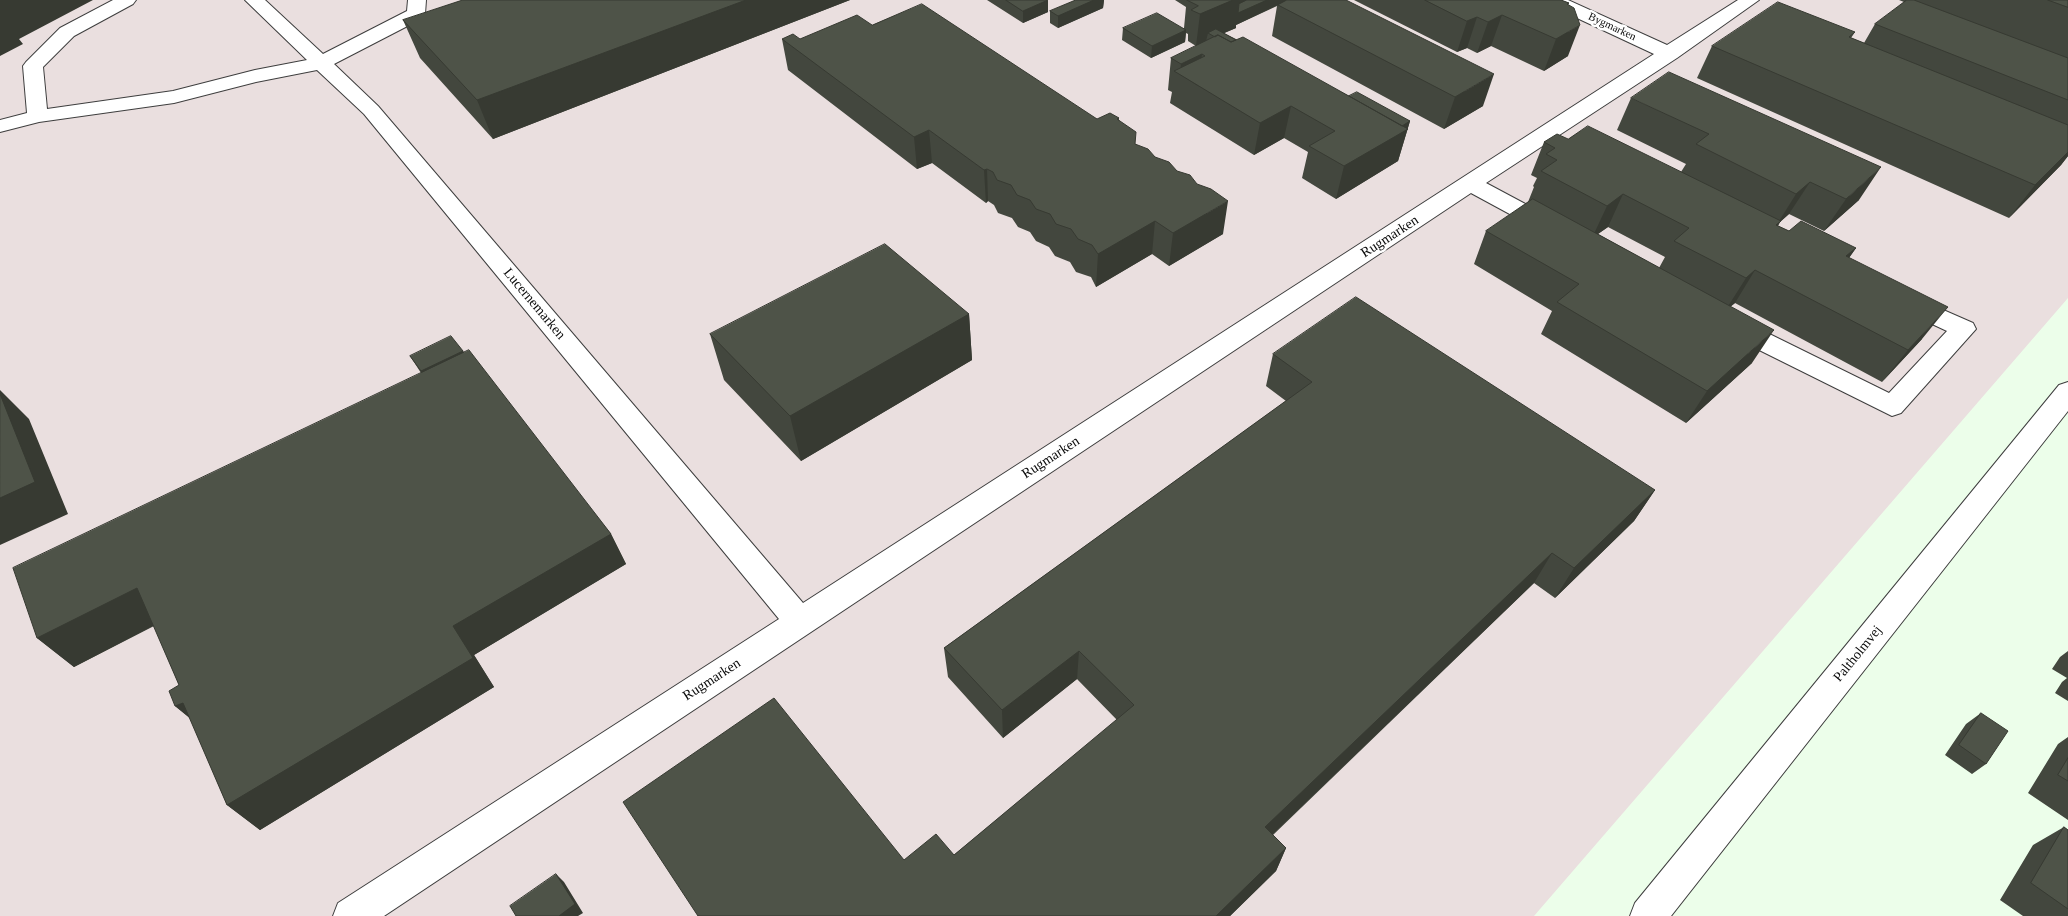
<!DOCTYPE html>
<style>
body{margin:0}
canvas{display:block;background:#ecfeea}
</style>
<canvas width="2068" height="916"></canvas>
<script>
const context = document.querySelector('canvas').getContext('2d');
context.lineJoin = 'round';
function fill(path, color) {
  context.fillStyle = color;
  context.fill(path, 'evenodd');
}
function trace(path, color, width, dash) {
  context.strokeStyle = color;
  context.lineWidth = width;
  context.lineCap = dash ? 'butt' : 'round';
  context.setLineDash(dash || []);
  context.stroke(path);
}
function drawText(font, color, halo, rows, align = 'center') {
  context.font = font + ' "Times New Roman",serif';
  context.lineWidth = 5;
  context.setLineDash([]);
  context.textBaseline = 'middle';
  context.strokeStyle = halo;
  context.fillStyle = color;
  for (const [text, x, y, turn = 0] of rows) {
    context.save();
    context.translate(x, y);
    context.rotate((+turn || 0) * Math.PI / 180);
    context.textAlign = isNaN(turn) ? turn : align;
    if (halo) context.strokeText(text, 0, 0);
    context.fillText(text, 0, 0);
    context.restore();
  }
}
const industrial = new Path2D(`
 M 0,0 L 2068,0 L 2068,298 L 1534,916 L 0,916 Z`);
const minor = new Path2D(`
 M 113,0 L 136,0 L 133,4 L 74,36 L 43,67 L 47,109 L 173,91 L 255,70 L 307,60 L 245,0 L 265,0 L 323,54 L 407,11 L 408,0 L 426,0 L 425,14 L 423,18 L 334,64 L 378,106 L 803,603 L 1654,54 L 1547,4 L 1544,0 L 1568,0 L 1667,45 L 1738,0 L 1759,0 L 1677,58 L 1486,183 L 1559,222 L 1562,227 L 1559,232 L 1551,234 L 1543,232 L 1471,193 L 384,916 L 333,916 L 338,903 L 779,619 L 364,114 L 317,70 L 256,82 L 174,103 L 39,122 L 0,132 L 0,120 L 27,113 L 23,66 L 26,62 L 60,28 Z
 M 1909,295 L 1973,323 L 1976,329 L 1901,413 L 1892,416 L 1723,332 L 1720,326 L 1723,320 L 1732,317 L 1741,320 L 1889,393 L 1947,331 L 1900,309 L 1897,303 L 1900,297 Z
 M 2068,382 L 2068,411 L 1671,916 L 1630,916 L 1635,903 L 2059,385 Z`);
const wall = new Path2D(`
 M 463,0 L 850,0 L 493,139 L 420,58 L 403,20 Z
 M 987,0 L 1047,0 L 1048,12 L 1023,23 Z
 M 1076,0 L 1104,0 L 1103,8 L 1058,28 L 1050,23 L 1050,11 Z
 M 1175,0 L 1346,0 L 1483,106 L 1444,129 L 1272,36 L 1277,6 L 1236,25 L 1236,28 L 1224,33 L 1349,96 L 1410,121 L 1398,161 L 1336,199 L 1302,178 L 1308,152 L 1284,138 L 1254,155 L 1170,103 L 1172,92 L 1168,90 L 1171,58 L 1196,46 L 1188,41 L 1188,34 L 1186,33 L 1185,42 L 1151,58 L 1122,40 L 1123,28 L 1184,28 L 1186,7 Z
 M 1354,0 L 1561,0 L 1569,3 L 1568,5 L 1568,56 L 1544,71 L 1491,46 L 1477,53 L 1467,48 L 1457,52 Z
 M 1899,0 L 2068,0 L 2068,156 L 2061,165 L 2009,218 L 1697,78 L 1712,46 L 1855,32 L 1851,38 L 1864,43 L 1875,24 L 1904,2 Z
 M 872,25 L 1097,119 L 1119,118 L 1119,120 L 1135,144 L 1155,157 L 1223,234 L 1169,266 L 1152,254 L 1096,287 L 1091,277 L 1076,272 L 1070,262 L 1055,256 L 1049,247 L 1036,241 L 1030,232 L 1018,227 L 1012,218 L 998,213 L 994,205 L 988,201 L 986,203 L 932,163 L 917,169 L 788,70 L 782,39 L 800,39 Z
 M 1631,98 L 1859,200 L 1824,231 L 1789,214 L 1780,222 L 1778,226 L 1789,231 L 1856,248 L 1849,258 L 1922,339 L 1882,382 L 1735,303 L 1730,307 L 1752,363 L 1686,423 L 1541,334 L 1552,311 L 1474,264 L 1486,231 L 1528,202 L 1534,187 L 1533,186 L 1537,178 L 1531,175 L 1544,142 L 1568,139 L 1681,172 L 1686,164 L 1617,130 ZM 1608,227 L 1665,257 L 1659,268 L 1598,234 Z
 M 969,314 L 972,360 L 801,461 L 724,380 L 710,334 Z
 M 463,351 L 611,534 L 626,564 L 474,655 L 494,687 L 260,830 L 227,805 L 190,718 L 175,706 L 179,685 L 154,626 L 74,667 L 37,638 L 421,373 L 410,356 Z
 M 1273,354 L 1655,490 L 1634,521 L 1555,598 L 1534,583 L 1273,835 L 1286,848 L 1276,871 L 1230,916 L 698,916 L 904,860 L 954,855 L 1117,720 L 1077,679 L 1003,738 L 948,677 L 944,648 L 1286,401 L 1266,386 Z
 M 2068,651 L 2068,701 L 2055,693 L 2062,682 L 2067,678 L 2052,669 L 2060,657 Z
 M 1981,713 L 1986,764 L 1972,774 L 1945,755 L 1966,724 Z
 M 2068,737 L 2068,820 L 2028,793 L 2058,744 Z
 M 2064,827 L 2068,830 L 2068,916 L 2023,916 L 2000,900 L 2033,845 Z`);
const shadedWall = new Path2D(`
 M 0,0 L 93,0 L 19,39 L 23,44 L 0,56 Z
 M 746,0 L 850,0 L 493,139 L 477,100 Z
 M 1048,0 L 1048,12 L 1023,23 L 1023,11 Z
 M 1094,0 L 1104,0 L 1103,8 L 1058,28 L 1058,16 Z
 M 1221,0 L 1288,0 L 1236,25 L 1236,28 L 1215,37 L 1208,33 L 1206,41 L 1196,46 L 1200,14 Z
 M 1502,15 L 1491,46 L 1477,53 L 1488,22 Z
 M 1477,17 L 1467,48 L 1457,52 L 1467,21 Z
 M 1580,25 L 1568,56 L 1544,71 L 1556,39 Z
 M 1186,30 L 1185,42 L 1151,58 L 1152,46 Z
 M 1202,54 L 1198,86 L 1180,74 L 1181,64 Z
 M 1494,74 L 1483,106 L 1444,129 L 1455,97 Z
 M 1291,106 L 1284,138 L 1254,155 L 1260,123 Z
 M 1410,121 L 1398,161 L 1336,199 L 1344,166 Z
 M 929,130 L 932,163 L 917,169 L 914,137 Z
 M 2068,152 L 2068,156 L 2061,165 L 2009,218 L 2035,185 Z
 M 1881,167 L 1859,200 L 1824,231 L 1846,199 Z
 M 987,169 L 988,201 L 986,203 L 984,170 Z
 M 1810,182 L 1789,214 L 1780,222 L 1760,254 L 1756,258 L 1796,194 Z
 M 1623,194 L 1608,227 L 1592,238 L 1607,206 Z
 M 1228,201 L 1223,234 L 1169,266 L 1173,233 Z
 M 1155,221 L 1152,254 L 1096,287 L 1098,254 Z
 M 1856,248 L 1833,280 L 1846,256 Z
 M 1755,270 L 1735,303 L 1725,311 L 1746,278 Z
 M 1948,307 L 1922,339 L 1882,382 L 1908,350 Z
 M 969,314 L 972,360 L 801,461 L 790,416 Z
 M 1774,330 L 1752,363 L 1686,423 L 1707,391 Z
 M 463,351 L 469,363 L 428,383 L 421,371 Z
 M 0,390 L 29,419 L 68,514 L 0,545 Z
 M 1655,490 L 1634,521 L 1555,598 L 1574,568 Z
 M 611,534 L 626,564 L 474,655 L 494,687 L 260,830 L 227,805 L 453,626 Z
 M 1552,553 L 1534,583 L 1255,851 L 1265,827 Z
 M 137,588 L 170,617 L 74,667 L 37,638 Z
 M 1079,651 L 1077,679 L 1003,738 L 1002,710 Z
 M 183,703 L 209,734 L 175,706 Z
 M 1286,848 L 1276,871 L 1230,916 L 1216,916 Z
 M 556,874 L 564,882 L 583,913 L 578,916 L 559,916 Z`);
const building = new Path2D(`
 M 463,0 L 746,0 L 477,100 L 403,20 Z
 M 1006,0 L 1048,0 L 1023,11 Z
 M 1076,0 L 1094,0 L 1058,16 L 1050,11 Z
 M 1187,0 L 1233,0 L 1200,14 L 1191,10 L 1198,6 Z
 M 1247,0 L 1267,0 L 1238,13 L 1239,4 Z
 M 1287,0 L 1346,0 L 1494,74 L 1455,97 L 1278,5 Z
 M 1425,0 L 1561,0 L 1569,3 L 1567,4 L 1574,8 L 1580,25 L 1556,39 L 1502,15 L 1488,22 L 1477,17 L 1467,21 Z
 M 1907,0 L 1914,0 L 2068,58 L 2068,100 L 1875,24 Z
 M 2048,0 L 2068,0 L 2068,7 Z
 M 1778,2 L 1855,32 L 1849,37 L 2068,125 L 2068,152 L 2035,185 L 1712,46 Z
 M 922,4 L 1097,119 L 1110,113 L 1119,118 L 1117,119 L 1136,132 L 1135,144 L 1148,149 L 1155,157 L 1169,162 L 1177,171 L 1190,175 L 1197,184 L 1211,189 L 1228,201 L 1173,233 L 1155,221 L 1098,254 L 1092,245 L 1078,239 L 1071,229 L 1056,224 L 1050,214 L 1036,209 L 1030,200 L 1017,195 L 1011,185 L 997,180 L 993,172 L 987,169 L 984,170 L 929,130 L 914,137 L 782,39 L 793,34 L 800,39 L 857,15 L 872,25 Z
 M 1157,13 L 1186,30 L 1152,46 L 1123,28 Z
 M 1216,29 L 1236,40 L 1231,42 L 1218,35 L 1215,37 L 1208,33 Z
 M 1218,35 L 1231,42 L 1243,37 L 1408,129 L 1344,166 L 1309,146 L 1335,131 L 1291,106 L 1260,123 L 1174,71 L 1205,56 L 1202,54 L 1181,64 L 1171,58 Z
 M 1669,72 L 1881,167 L 1846,199 L 1810,182 L 1796,194 L 1696,144 L 1709,134 L 1631,98 Z
 M 1357,92 L 1410,121 L 1402,126 L 1349,96 Z
 M 1588,126 L 1781,221 L 1776,225 L 1789,231 L 1801,221 L 1856,248 L 1846,256 L 1948,307 L 1908,350 L 1755,270 L 1746,278 L 1674,241 L 1689,228 L 1623,194 L 1607,206 L 1541,171 L 1557,160 L 1546,154 L 1555,148 L 1544,142 L 1557,134 L 1568,139 Z
 M 1533,199 L 1774,330 L 1707,391 L 1557,302 L 1579,284 L 1486,231 Z
 M 885,244 L 969,314 L 790,416 L 710,334 Z
 M 1356,297 L 1655,490 L 1574,568 L 1552,553 L 1265,827 L 1286,848 L 1216,916 L 698,916 L 623,802 L 774,698 L 904,860 L 936,834 L 954,855 L 1134,705 L 1079,651 L 1002,710 L 944,648 L 1312,382 L 1273,354 Z
 M 451,336 L 463,351 L 421,371 L 410,356 Z
 M 469,350 L 611,534 L 453,626 L 473,658 L 227,805 L 183,703 L 175,706 L 169,691 L 179,685 L 137,588 L 37,638 L 13,568 Z
 M 0,394 L 35,482 L 0,498 Z
 M 1981,713 L 2008,731 L 1986,764 L 1959,745 Z
 M 2068,758 L 2068,781 L 2058,775 Z
 M 2064,827 L 2068,830 L 2068,909 L 2031,883 Z
 M 556,874 L 575,904 L 559,916 L 516,916 L 510,906 Z`);
const farStreetnames = [
 ["Bygmarken",1612,27,25]
];
const streetNames = [
 ["Rugmarken",1390,237,-33],
 ["Lucernemarken",534,304,50],
 ["Rugmarken",1051,458,-33],
 ["Paltholmvej",1858,654,-51],
 ["Rugmarken",712,680,-33]
];
fill(industrial, '#eadfdf');
trace(minor, '#3e3e3e', 2);
fill(minor, '#fff');
fill(wall, '#43473e');
fill(shadedWall, '#373a32');
fill(building, '#4e5348');
trace(building, '#373a32', 1);
drawText('11px', '#0b0b0b', '#fff', farStreetnames);
drawText('14px', '#0b0b0b', '#fff', streetNames);
</script>
